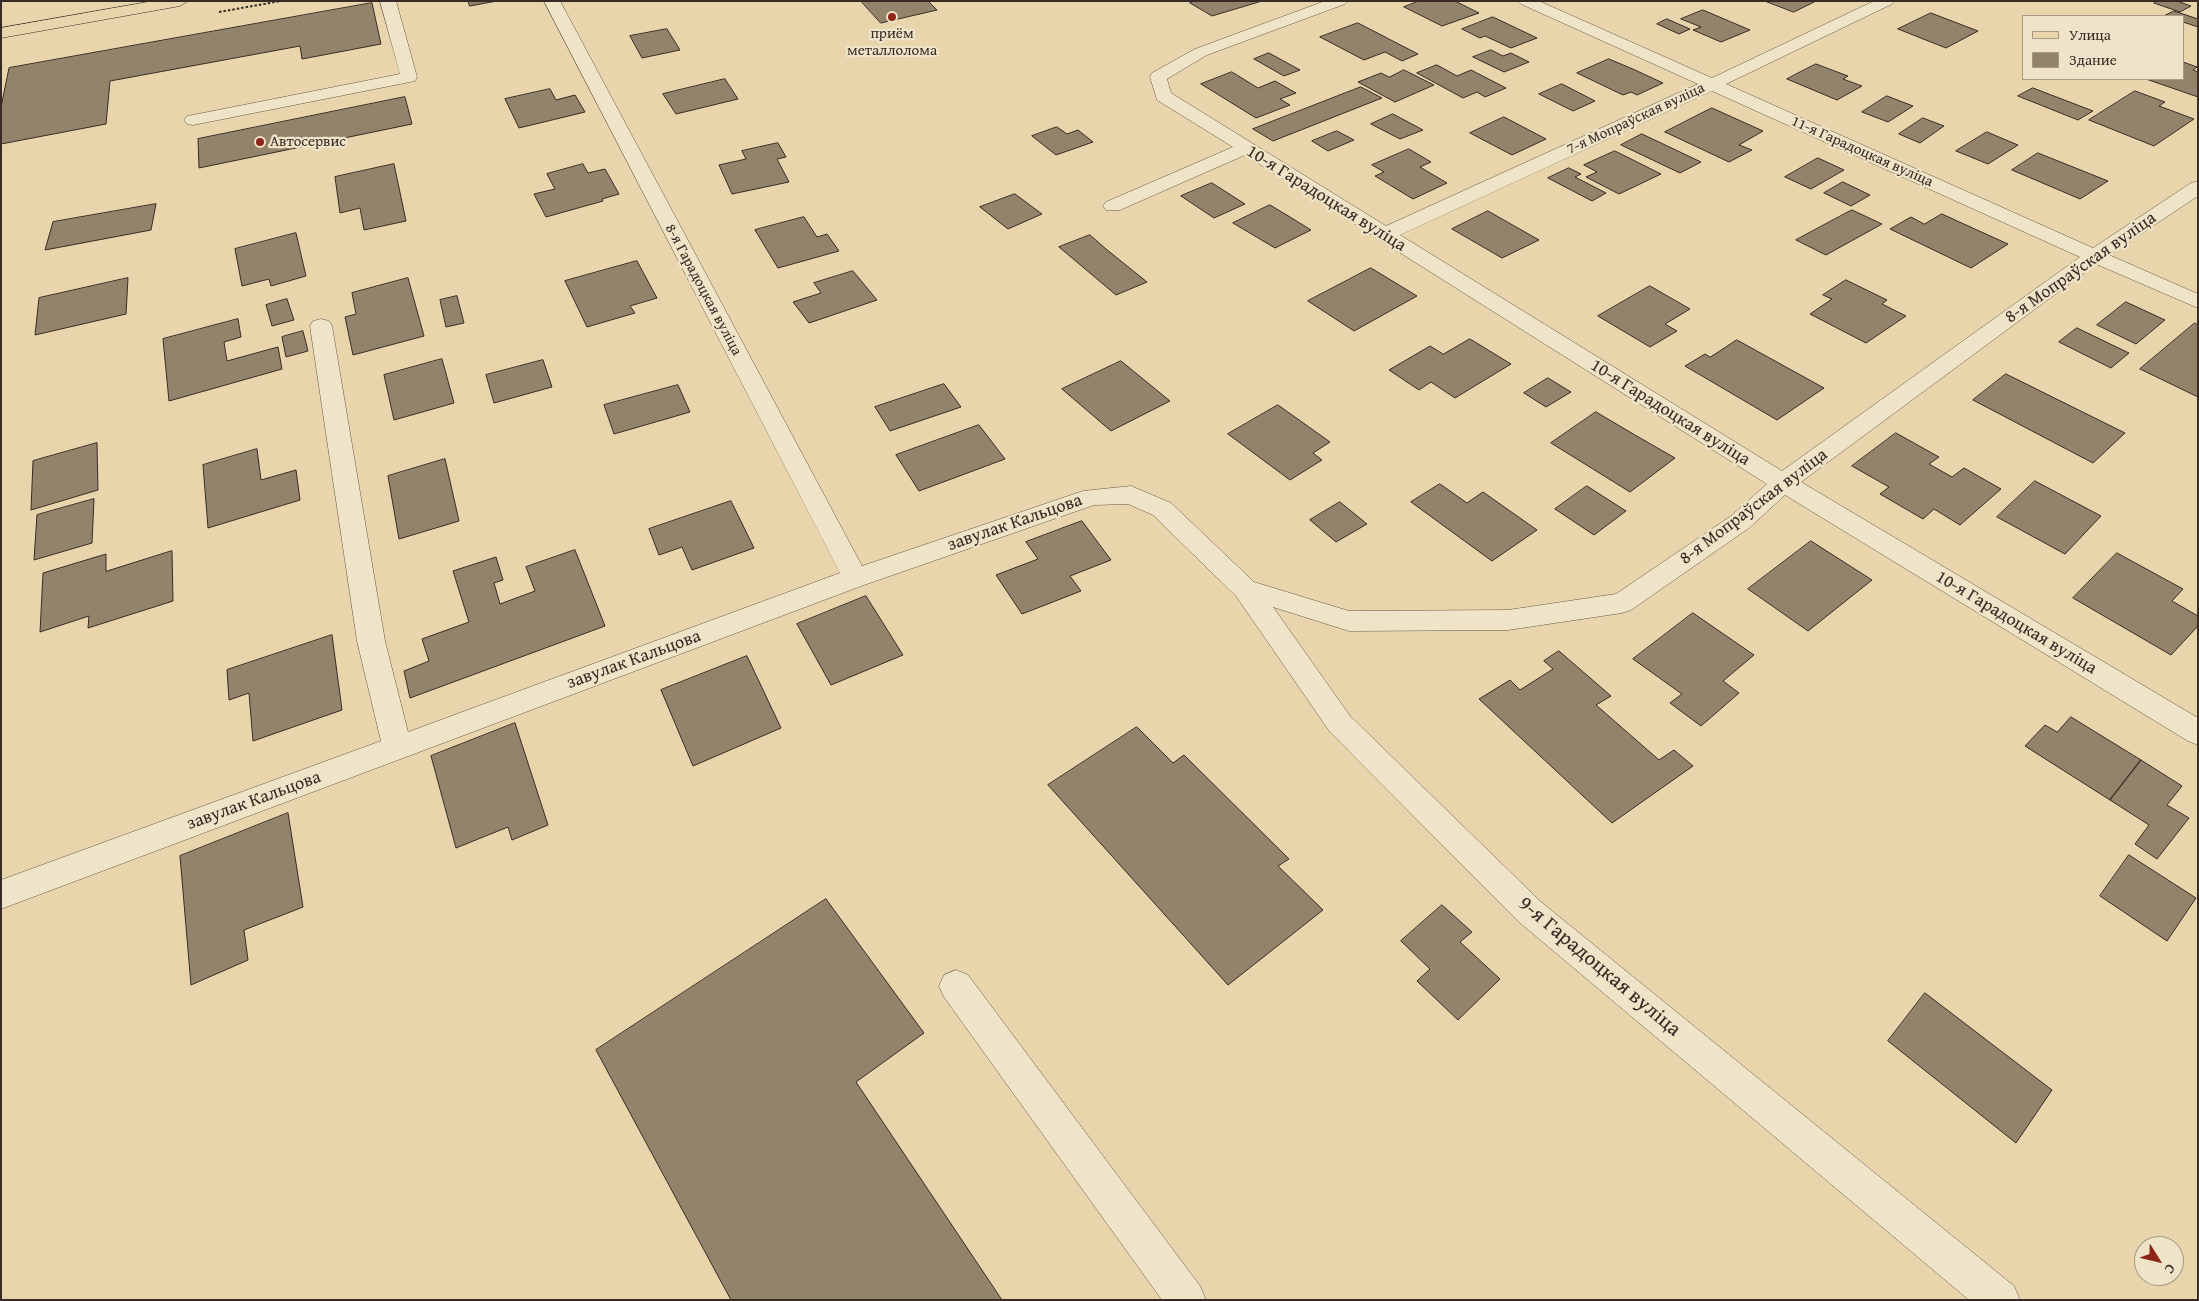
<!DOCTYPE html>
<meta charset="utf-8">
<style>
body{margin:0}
#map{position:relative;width:2199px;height:1301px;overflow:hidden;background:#e8d5ab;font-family:"Gentium Book Plus",serif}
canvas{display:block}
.frame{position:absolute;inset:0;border:2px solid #382b25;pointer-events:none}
.legend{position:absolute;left:2022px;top:15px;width:162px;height:65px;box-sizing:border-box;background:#f0e4c8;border:1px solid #a69a87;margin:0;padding:6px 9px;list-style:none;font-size:15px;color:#382b25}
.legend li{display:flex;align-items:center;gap:10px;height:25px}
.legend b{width:25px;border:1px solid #a69a87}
.north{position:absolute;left:2134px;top:1236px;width:50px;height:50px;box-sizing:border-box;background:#f0e4c8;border:1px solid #a69a87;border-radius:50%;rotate:126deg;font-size:14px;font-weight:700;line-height:20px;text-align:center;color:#382b25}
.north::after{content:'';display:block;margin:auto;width:18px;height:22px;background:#8f2418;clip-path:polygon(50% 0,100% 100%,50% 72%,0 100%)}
</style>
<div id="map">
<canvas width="2199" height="1301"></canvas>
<div class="frame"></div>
<ul class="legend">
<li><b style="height:6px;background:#e8d5ab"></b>Улица</li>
<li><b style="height:14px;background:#94836b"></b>Здание</li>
</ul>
<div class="north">С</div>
</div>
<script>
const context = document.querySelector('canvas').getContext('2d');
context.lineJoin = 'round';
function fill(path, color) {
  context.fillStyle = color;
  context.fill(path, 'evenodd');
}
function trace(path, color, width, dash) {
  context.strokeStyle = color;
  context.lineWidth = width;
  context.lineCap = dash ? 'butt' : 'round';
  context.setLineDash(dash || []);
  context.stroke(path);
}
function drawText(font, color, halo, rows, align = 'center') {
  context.font = font + ' "Gentium Book Plus",serif';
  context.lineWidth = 4.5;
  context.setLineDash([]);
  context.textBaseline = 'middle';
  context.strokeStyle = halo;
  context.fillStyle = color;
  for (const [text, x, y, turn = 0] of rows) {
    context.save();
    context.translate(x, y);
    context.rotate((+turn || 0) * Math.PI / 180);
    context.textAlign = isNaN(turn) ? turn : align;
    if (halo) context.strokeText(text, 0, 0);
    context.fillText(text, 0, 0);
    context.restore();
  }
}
const building = new Path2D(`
 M 468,1 L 497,1 L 470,6 Z
 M 861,1 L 928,1 L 937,10 L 881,23 Z
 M 1195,1 L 1262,1 L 1212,16 L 1190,3 Z
 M 1419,1 L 1455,1 L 1479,13 L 1442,26 L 1404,7 Z
 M 1765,1 L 1816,1 L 1794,12 Z
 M 2157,1 L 2177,1 L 2191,6 L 2180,12 L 2154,3 Z
 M 372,3 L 381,44 L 302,59 L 300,46 L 110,81 L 106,124 L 1,144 L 1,107 L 9,68 Z
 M 1703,10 L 1750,30 L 1721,42 L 1693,30 L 1701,27 L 1681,19 Z
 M 2174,11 L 2198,19 L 2198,27 L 2183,22 L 2183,16 L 2164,16 Z
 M 1931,13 L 1978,31 L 1946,48 L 1898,29 Z
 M 1493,17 L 1537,38 L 1511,48 L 1485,36 L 1480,38 L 1462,29 Z
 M 1667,19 L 1690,29 L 1679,34 L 1657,24 Z
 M 1358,23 L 1418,54 L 1402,61 L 1385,52 L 1364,60 L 1320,37 Z
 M 667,29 L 680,50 L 642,58 L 630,36 Z
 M 1491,50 L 1503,56 L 1511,53 L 1529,62 L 1504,72 L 1473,57 Z
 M 1269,53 L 1300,70 L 1284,76 L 1254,59 Z
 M 1609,59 L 1635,70 L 1663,83 L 1637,95 L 1631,92 L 1623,95 L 1577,73 Z
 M 2183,62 L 2197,67 L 2193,70 L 2198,72 L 2198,97 L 2146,79 L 2183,79 Z
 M 1816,64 L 1848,76 L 1843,79 L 1862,86 L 1837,100 L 1787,79 Z
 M 1437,65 L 1457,76 L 1471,70 L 1506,88 L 1485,97 L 1477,92 L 1463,98 L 1417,73 Z
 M 1404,70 L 1434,85 L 1395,102 L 1358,82 L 1381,73 L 1389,77 Z
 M 1232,72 L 1258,88 L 1275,81 L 1296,93 L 1280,99 L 1290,105 L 1256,118 L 1201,84 Z
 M 725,79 L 738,99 L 676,114 L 663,94 Z
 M 1562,84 L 1595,101 L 1573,111 L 1539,94 Z
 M 1361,87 L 1382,98 L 1273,141 L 1253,129 Z
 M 2033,88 L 2093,111 L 2078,120 L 2018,96 Z
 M 550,89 L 556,100 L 575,95 L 585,112 L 519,128 L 505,99 Z
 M 2135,91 L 2165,102 L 2159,106 L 2194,119 L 2154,146 L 2089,120 Z
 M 1887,96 L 1913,106 L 1888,122 L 1862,112 Z
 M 405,97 L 412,124 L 199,168 L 198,139 Z
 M 1712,108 L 1763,131 L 1739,145 L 1752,150 L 1729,162 L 1665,132 Z
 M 1393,114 L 1423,130 L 1400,139 L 1371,124 Z
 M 1504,117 L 1546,139 L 1512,155 L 1470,133 Z
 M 1923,118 L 1944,126 L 1920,143 L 1899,134 Z
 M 1057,127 L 1067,134 L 1078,130 L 1093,142 L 1056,155 L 1032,136 Z
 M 1337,131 L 1354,140 L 1328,151 L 1312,141 Z
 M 1987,132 L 2018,145 L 1988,164 L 1956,151 Z
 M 1642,134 L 1701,162 L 1680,173 L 1621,145 Z
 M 778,143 L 786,157 L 777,159 L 789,182 L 732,194 L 719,165 L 746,159 L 742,151 Z
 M 1409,149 L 1431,162 L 1420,167 L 1447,183 L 1413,199 L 1375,176 L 1384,172 L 1372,165 Z
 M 1615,151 L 1661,174 L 1619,194 L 1586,177 L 1597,172 L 1584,165 Z
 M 2038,153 L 2108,181 L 2080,199 L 2012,170 Z
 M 1818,158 L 1844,170 L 1811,189 L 1785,177 Z
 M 394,164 L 406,221 L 364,230 L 360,208 L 340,213 L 335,177 Z
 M 583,164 L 588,173 L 605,169 L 619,194 L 602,199 L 603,201 L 546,217 L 534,194 L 555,189 L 547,174 Z
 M 1569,168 L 1581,174 L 1575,177 L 1606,193 L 1592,201 L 1548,178 Z
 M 1843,182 L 1870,195 L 1851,206 L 1824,193 Z
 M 1212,183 L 1245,204 L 1214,218 L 1181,196 Z
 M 1015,194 L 1042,214 L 1008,229 L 980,207 Z
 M 156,204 L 151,230 L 45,250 L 53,222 Z
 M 1270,205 L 1290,217 L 1311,230 L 1275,248 L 1233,223 Z
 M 1852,210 L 1882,224 L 1826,255 L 1796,240 Z
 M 1488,211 L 1539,240 L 1502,258 L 1452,229 Z
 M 1942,214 L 1977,230 L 2008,244 L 1971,268 L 1890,229 L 1911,217 L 1924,224 Z
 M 804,217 L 817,237 L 827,234 L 839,251 L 778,268 L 755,230 Z
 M 296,233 L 306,276 L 271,286 L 269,279 L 242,286 L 235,249 Z
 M 1090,235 L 1106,249 L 1147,282 L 1116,295 L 1059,247 Z
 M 637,261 L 657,298 L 630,306 L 635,313 L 587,327 L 565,281 Z
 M 1371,268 L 1417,296 L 1354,331 L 1308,301 Z
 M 853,271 L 877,300 L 809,323 L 793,302 L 821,293 L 814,283 Z
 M 128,278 L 126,314 L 35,335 L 39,298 Z
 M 408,278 L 424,336 L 353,355 L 345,317 L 356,314 L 352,293 Z
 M 1846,280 L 1887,300 L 1882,304 L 1906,316 L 1866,343 L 1810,314 L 1832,299 L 1823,295 Z
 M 1650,286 L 1690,309 L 1665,324 L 1677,331 L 1650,347 L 1598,316 Z
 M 457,296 L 464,323 L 446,327 L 440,300 Z
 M 287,299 L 294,320 L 272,326 L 266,305 Z
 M 2126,302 L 2165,320 L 2136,344 L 2097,325 Z
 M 238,319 L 241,337 L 224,342 L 227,361 L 278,347 L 282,369 L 169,401 L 163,339 Z
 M 2195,323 L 2198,325 L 2198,397 L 2140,369 Z
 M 2077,328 L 2129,353 L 2111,368 L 2059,342 Z
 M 303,331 L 308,351 L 286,357 L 282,337 Z
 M 1470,339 L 1511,364 L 1455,398 L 1431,382 L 1419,390 L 1389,370 L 1430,346 L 1443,354 Z
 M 1737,340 L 1824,388 L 1777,420 L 1685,366 L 1705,354 L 1710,357 Z
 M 442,359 L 454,403 L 394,420 L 384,375 Z
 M 543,360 L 552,387 L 494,403 L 486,375 Z
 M 1121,361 L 1170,401 L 1111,431 L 1062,389 Z
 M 2006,374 L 2125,433 L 2093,463 L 1973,400 Z
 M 1548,378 L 1571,392 L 1546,407 L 1524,393 Z
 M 944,384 L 961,407 L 890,431 L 875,407 Z
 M 678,385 L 690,412 L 614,434 L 604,405 Z
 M 1278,405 L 1330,442 L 1313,453 L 1322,460 L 1290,480 L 1228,434 Z
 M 1596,412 L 1635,435 L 1675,458 L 1630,492 L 1551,443 Z
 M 979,425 L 1005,459 L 919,491 L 896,455 Z
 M 1896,433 L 1939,457 L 1929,464 L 1952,477 L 1964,468 L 2001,489 L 1960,525 L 1934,509 L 1923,519 L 1880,494 L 1889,487 L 1852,466 Z
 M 97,443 L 98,490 L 31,510 L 33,461 Z
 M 257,449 L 261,480 L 296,470 L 300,500 L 208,528 L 203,465 Z
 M 445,459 L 459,521 L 399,539 L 388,476 Z
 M 2035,481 L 2101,516 L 2065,554 L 1997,517 Z
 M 1440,484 L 1467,503 L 1483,492 L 1537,530 L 1492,561 L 1411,502 Z
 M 1587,486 L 1626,511 L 1594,535 L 1555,509 Z
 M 94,499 L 92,543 L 34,560 L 37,515 Z
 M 731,501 L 754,548 L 692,570 L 682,547 L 659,555 L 649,529 Z
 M 1340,502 L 1367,524 L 1336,542 L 1310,520 Z
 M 1082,521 L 1111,560 L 1070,576 L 1081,591 L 1022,614 L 996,575 L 1038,559 L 1026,542 Z
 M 1811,541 L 1872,580 L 1808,631 L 1748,589 Z
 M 575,550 L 605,626 L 410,698 L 404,671 L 429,661 L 422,639 L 469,622 L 453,571 L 496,557 L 503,580 L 494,583 L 500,604 L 535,591 L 526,567 Z
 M 172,551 L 173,601 L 88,628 L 89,616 L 40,632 L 43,573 L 106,554 L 106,571 Z
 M 2117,553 L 2183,589 L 2172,601 L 2198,616 L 2198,626 L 2171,655 L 2073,598 Z
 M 866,596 L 903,655 L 831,685 L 797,624 Z
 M 1693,613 L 1754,655 L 1723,681 L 1739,693 L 1701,726 L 1670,703 L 1682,694 L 1633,659 Z
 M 332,635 L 342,710 L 253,741 L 249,693 L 229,700 L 227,670 Z
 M 1559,651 L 1611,696 L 1596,705 L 1659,760 L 1674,750 L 1693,766 L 1612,823 L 1479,699 L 1510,680 L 1520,690 L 1553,669 L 1544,661 Z
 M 747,656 L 781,728 L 693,766 L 661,690 Z
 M 2071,717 L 2141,760 L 2110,800 L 2025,746 L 2045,725 L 2057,732 Z
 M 515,723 L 548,825 L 512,840 L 508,827 L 456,848 L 431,756 Z
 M 1137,727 L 1173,763 L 1184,755 L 1289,859 L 1278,866 L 1323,910 L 1228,985 L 1048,785 Z
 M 2141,760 L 2182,786 L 2167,805 L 2189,818 L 2157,859 L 2135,844 L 2149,825 L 2110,800 Z
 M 288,813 L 303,907 L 244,930 L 248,960 L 191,985 L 180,856 Z
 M 2129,855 L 2196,898 L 2167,941 L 2100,896 Z
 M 826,899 L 924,1033 L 856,1082 L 1002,1300 L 731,1300 L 596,1050 Z
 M 1442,905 L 1472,932 L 1460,942 L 1500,979 L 1458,1020 L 1417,981 L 1430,969 L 1401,941 Z
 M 1925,993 L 2052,1090 L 2016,1143 L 1888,1041 Z`);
const path = new Path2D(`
 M 219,12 L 281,1`);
const minor = new Path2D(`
 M 380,1 L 396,1 L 417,77 L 415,81 L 193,125 L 187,124 L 184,120 L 187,116 L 193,115 L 400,74 Z
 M 544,1 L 560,1 L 862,566 L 1083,491 L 1131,486 L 1171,503 L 1254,582 L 1349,611 L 1508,610 L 1616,594 L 1731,516 L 1767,484 L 1245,155 L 1120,210 L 1106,210 L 1103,206 L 1106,202 L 1233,147 L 1157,100 L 1150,77 L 1152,73 L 1195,49 L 1325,1 L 1348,1 L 1345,4 L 1207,55 L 1167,79 L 1171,93 L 1386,226 L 1698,84 L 1521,4 L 1518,1 L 1539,1 L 1712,78 L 1874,1 L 1895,1 L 1892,4 L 1726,84 L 2093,248 L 2191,183 L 2198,181 L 2198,196 L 2109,255 L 2198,294 L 2198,308 L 2096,264 L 1801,482 L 2198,718 L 2198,745 L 2188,741 L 1785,495 L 1749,528 L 1631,610 L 1622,613 L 1508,630 L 1349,631 L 1273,607 L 1350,716 L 1541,902 L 2014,1286 L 2020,1300 L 1969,1300 L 1519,922 L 1330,732 L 1236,596 L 1153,515 L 1128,504 L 1094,505 L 864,585 L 1,909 L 1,880 L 381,741 L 357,641 L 310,326 L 313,321 L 321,319 L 329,321 L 332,326 L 385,641 L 408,732 L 840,573 ZM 1712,91 L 2080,257 L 1782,471 L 1400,235 Z
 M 956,970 L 968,975 L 1200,1286 L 1206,1300 L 1162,1300 L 944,997 L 939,986 L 944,975 Z`);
const major = new Path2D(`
 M 153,1 L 188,1 L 180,6 L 1,38 L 1,28 Z`);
const markers = [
 [892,17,5,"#8f2418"],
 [260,142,5,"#8f2418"]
];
const farPoinames = [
 ["приём",892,34],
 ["металлолома",892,51],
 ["Автосервис",270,142,"left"]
];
const farStreetnames = [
 ["7-я Мопраўская вуліца",1636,119,-25],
 ["11-я Гарадоцкая вуліца",1862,152,24],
 ["8-я Гарадоцкая вуліца",703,290,62]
];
const streetNames = [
 ["10-я Гарадоцкая вуліца",1326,199,32],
 ["8-я Мопраўская вуліца",2081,268,-35],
 ["10-я Гарадоцкая вуліца",1670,413,32],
 ["8-я Мопраўская вуліца",1754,507,-37],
 ["завулак Кальцова",1015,523,-19],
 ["10-я Гарадоцкая вуліца",2016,623,31],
 ["завулак Кальцова",634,660,-20],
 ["завулак Кальцова",254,801,-20]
];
const nearStreetnames = [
 ["9-я Гарадоцкая вуліца",1599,967,40]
];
fill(building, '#94836b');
trace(building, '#382b25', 1);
trace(minor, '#645646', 1);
trace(major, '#382b25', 1);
trace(path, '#382b25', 2, [2.5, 2]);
fill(minor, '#f0e4c8');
fill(major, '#e8d5ab');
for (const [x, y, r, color] of markers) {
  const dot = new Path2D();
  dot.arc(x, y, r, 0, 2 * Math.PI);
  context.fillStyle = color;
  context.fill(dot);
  trace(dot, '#f0e4c8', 2);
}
drawText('15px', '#382b25', '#f0e4c8', farPoinames);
drawText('15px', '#382b25', '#f0e4c8', farStreetnames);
drawText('18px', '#382b25', '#f0e4c8', streetNames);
drawText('21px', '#382b25', '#f0e4c8', nearStreetnames);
</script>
